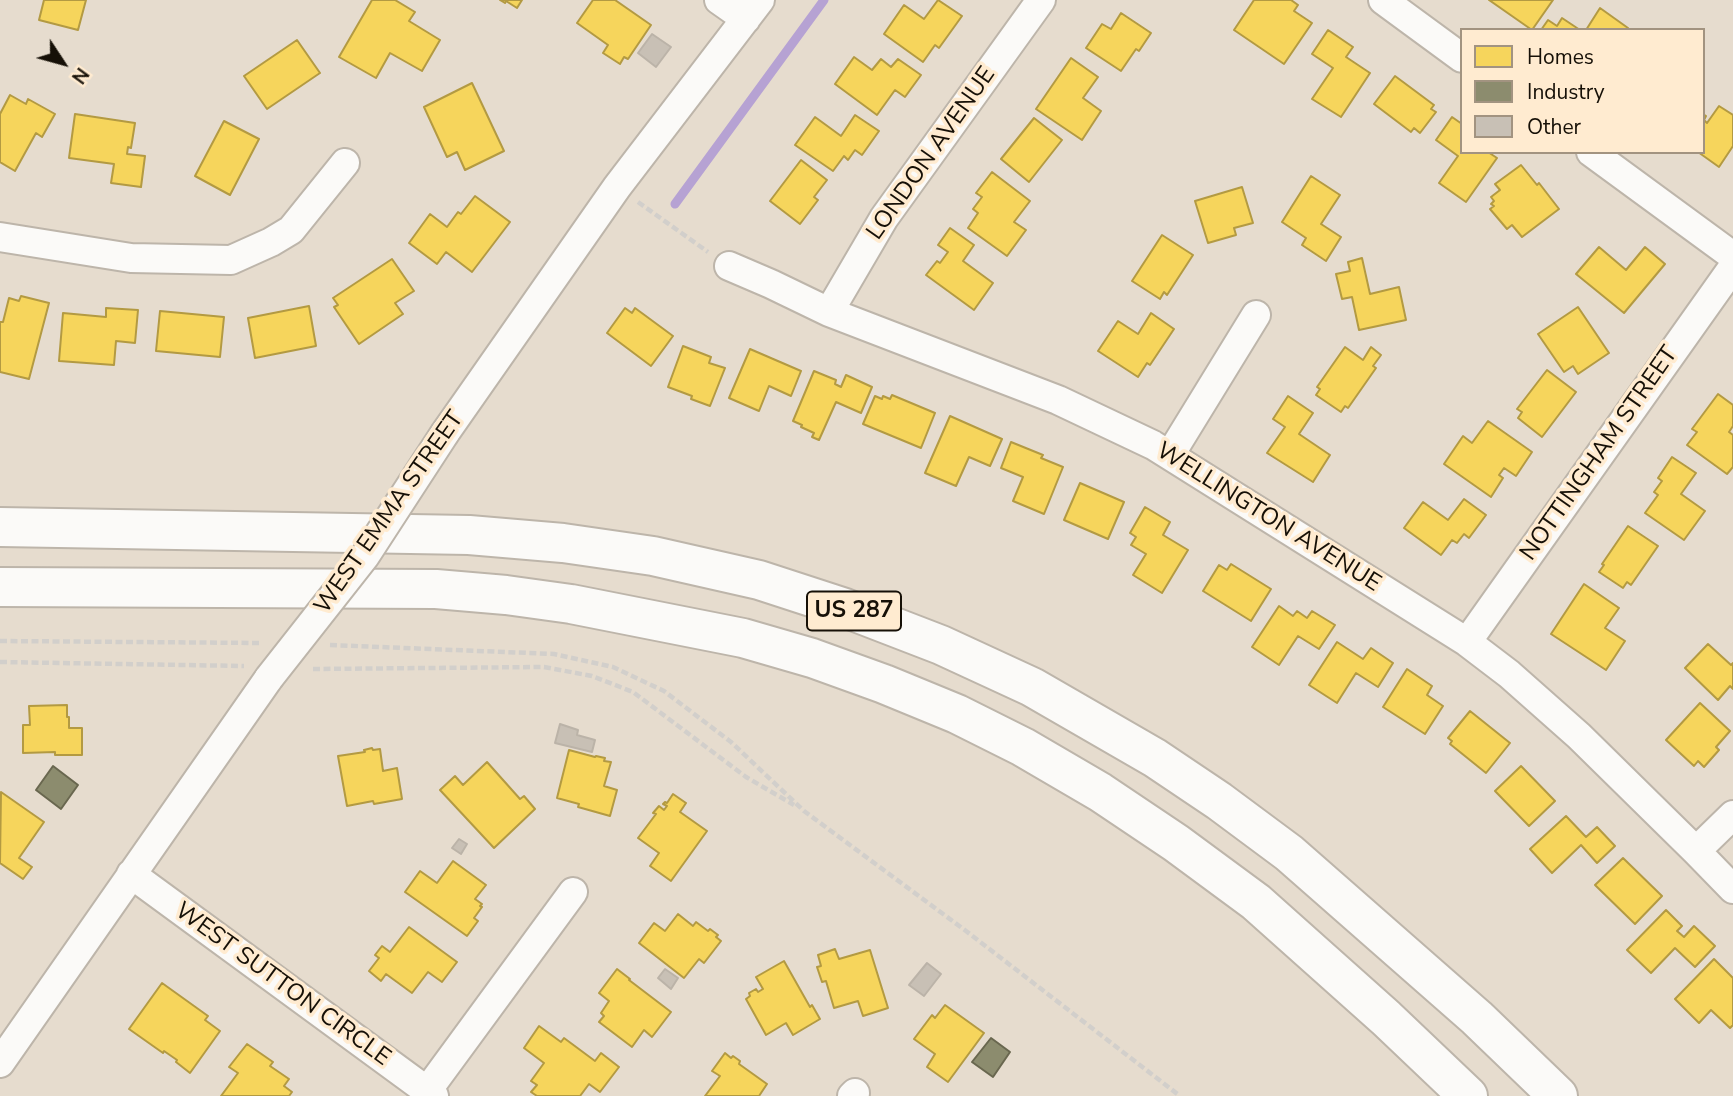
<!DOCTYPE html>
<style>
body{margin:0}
#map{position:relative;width:1733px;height:1096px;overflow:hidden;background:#e6dcce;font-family:"Nunito Sans",sans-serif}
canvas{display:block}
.legend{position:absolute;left:1460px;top:28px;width:245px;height:126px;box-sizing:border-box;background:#ffebd0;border:2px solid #a29380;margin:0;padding:9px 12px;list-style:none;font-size:21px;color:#161007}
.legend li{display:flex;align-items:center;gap:14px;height:35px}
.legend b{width:35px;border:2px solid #a29380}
.north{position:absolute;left:28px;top:28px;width:70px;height:70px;-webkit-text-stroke:5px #ffebd0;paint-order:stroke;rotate:126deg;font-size:19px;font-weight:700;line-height:28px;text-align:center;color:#161007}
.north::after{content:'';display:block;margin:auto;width:24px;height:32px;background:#161007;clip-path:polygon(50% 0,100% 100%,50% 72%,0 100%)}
</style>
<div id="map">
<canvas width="1733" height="1096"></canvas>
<ul class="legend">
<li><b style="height:19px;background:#f6d55c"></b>Homes</li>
<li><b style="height:19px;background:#8c8c6e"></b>Industry</li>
<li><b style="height:19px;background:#c8c0b5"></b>Other</li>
</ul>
<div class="north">N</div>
</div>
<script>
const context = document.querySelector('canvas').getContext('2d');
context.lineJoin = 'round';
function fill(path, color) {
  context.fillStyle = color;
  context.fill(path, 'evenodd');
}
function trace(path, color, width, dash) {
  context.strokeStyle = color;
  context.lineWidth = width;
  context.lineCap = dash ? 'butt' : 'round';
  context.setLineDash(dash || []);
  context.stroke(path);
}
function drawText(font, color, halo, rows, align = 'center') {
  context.font = font + ' "Nunito Sans",sans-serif';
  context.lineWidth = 7;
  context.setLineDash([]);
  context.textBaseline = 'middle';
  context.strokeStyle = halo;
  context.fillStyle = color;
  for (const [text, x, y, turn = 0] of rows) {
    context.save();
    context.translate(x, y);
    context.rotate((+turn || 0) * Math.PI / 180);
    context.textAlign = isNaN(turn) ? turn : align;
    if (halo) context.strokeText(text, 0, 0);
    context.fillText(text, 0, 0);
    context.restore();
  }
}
const homes = new Path2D(`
 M 44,0 L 86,0 L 78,30 L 39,20 Z
 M 372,0 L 395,0 L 415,12 L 409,21 L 440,40 L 422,71 L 390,53 L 376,78 L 339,57 Z
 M 500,0 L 522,0 L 517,8 L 506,1 L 505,3 Z
 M 593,0 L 615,0 L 651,25 L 628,59 L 624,57 L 620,64 L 603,53 L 608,45 L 577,23 Z
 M 938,0 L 962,16 L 939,48 L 935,45 L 923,62 L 884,34 L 904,5 L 924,19 Z
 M 1254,0 L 1291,0 L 1298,5 L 1294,11 L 1312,23 L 1284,64 L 1234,30 Z
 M 1489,0 L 1553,0 L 1532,30 Z
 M 1600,8 L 1628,28 L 1627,30 L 1586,30 Z
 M 1121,13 L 1151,33 L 1139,51 L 1136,49 L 1121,71 L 1086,48 L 1102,24 L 1111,29 Z
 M 1562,18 L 1580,30 L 1541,30 L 1548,20 L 1557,26 Z
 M 1328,30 L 1353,47 L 1346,57 L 1370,73 L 1341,117 L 1312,99 L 1333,68 L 1312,54 Z
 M 297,40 L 320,73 L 267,109 L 244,76 Z
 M 854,57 L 872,70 L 881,59 L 891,67 L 898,59 L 921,75 L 905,97 L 895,90 L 877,115 L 835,84 Z
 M 1071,58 L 1098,77 L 1083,98 L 1101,111 L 1082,140 L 1036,109 Z
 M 1395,76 L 1434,105 L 1431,109 L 1436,112 L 1420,133 L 1414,128 L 1411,132 L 1374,104 Z
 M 472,83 L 504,151 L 465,170 L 457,152 L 447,157 L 424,107 Z
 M 10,95 L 26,104 L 28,99 L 55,114 L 42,137 L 36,133 L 15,171 L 0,162 L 0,114 Z
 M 1719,106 L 1733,115 L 1733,146 L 1719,167 L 1698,152 L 1703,152 L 1703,114 L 1706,116 L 1704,120 L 1707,123 Z
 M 75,114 L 135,123 L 131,148 L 128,147 L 127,154 L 145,156 L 141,187 L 111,183 L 114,164 L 69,158 Z
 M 855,115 L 879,131 L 862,155 L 855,150 L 848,160 L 844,156 L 833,171 L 795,145 L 815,117 L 841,136 Z
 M 1452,117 L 1462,124 L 1462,152 L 1488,152 L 1497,158 L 1466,202 L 1439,183 L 1458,156 L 1436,140 Z
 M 1034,118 L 1062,140 L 1029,182 L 1001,159 Z
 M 224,121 L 259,139 L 230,195 L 195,176 Z
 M 801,160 L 827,180 L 814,197 L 818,200 L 800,224 L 770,201 Z
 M 1521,165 L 1537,185 L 1539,183 L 1559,209 L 1522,237 L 1512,225 L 1507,229 L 1490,209 L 1494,206 L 1491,204 L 1494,201 L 1491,197 L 1500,190 L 1495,184 Z
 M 992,172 L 1030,201 L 1014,222 L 1026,230 L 1007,256 L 968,228 L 978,213 L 973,209 L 982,197 L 976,193 Z
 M 1311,176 L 1340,195 L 1321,224 L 1341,237 L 1326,261 L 1302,245 L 1306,238 L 1282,222 Z
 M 1242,187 L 1253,223 L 1234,228 L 1236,235 L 1208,243 L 1195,201 Z
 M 475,196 L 510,222 L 472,272 L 446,252 L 437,264 L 409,243 L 430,214 L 447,227 L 458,212 L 461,214 Z
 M 950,228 L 974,245 L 963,261 L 993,283 L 974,310 L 926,275 L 937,261 L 940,263 L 948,252 L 938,245 Z
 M 1162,235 L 1193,255 L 1167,295 L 1164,292 L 1160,299 L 1132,281 Z
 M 1599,247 L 1626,270 L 1645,247 L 1665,264 L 1624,313 L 1576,274 Z
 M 1362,258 L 1370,294 L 1399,287 L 1406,320 L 1359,330 L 1352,297 L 1342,299 L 1336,274 L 1350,271 L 1348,262 Z
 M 392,259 L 414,291 L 395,303 L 403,314 L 359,344 L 334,307 L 338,305 L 333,298 Z
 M 21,296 L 49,303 L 29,379 L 0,372 L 0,322 L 3,322 L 9,298 L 19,301 Z
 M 309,306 L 316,346 L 255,358 L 248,318 Z
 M 1578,307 L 1609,353 L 1578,374 L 1573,366 L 1564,372 L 1538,334 Z
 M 106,308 L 138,310 L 135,343 L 116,341 L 114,365 L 59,361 L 63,313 L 106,317 Z
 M 625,308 L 632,313 L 635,308 L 673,336 L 651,366 L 607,333 Z
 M 160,311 L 224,317 L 220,357 L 156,351 Z
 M 1151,313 L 1174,329 L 1150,365 L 1147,363 L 1138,377 L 1098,351 L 1118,321 L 1138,334 Z
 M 683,346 L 711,357 L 709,363 L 725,368 L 710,406 L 691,399 L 692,396 L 668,387 Z
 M 1345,347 L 1363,360 L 1371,347 L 1381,355 L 1373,366 L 1376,368 L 1348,408 L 1345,406 L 1341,412 L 1316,395 L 1320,389 L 1317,387 Z
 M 750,349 L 801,371 L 791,396 L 769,386 L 759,411 L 729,398 Z
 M 1547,370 L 1576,392 L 1542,437 L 1518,418 L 1522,412 L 1517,409 Z
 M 814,371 L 836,380 L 835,384 L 841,387 L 846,375 L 872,387 L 861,413 L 836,402 L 819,440 L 812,437 L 814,433 L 801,427 L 802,425 L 793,421 Z
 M 1718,394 L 1733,405 L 1733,426 L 1729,432 L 1733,435 L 1733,467 L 1727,474 L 1687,445 L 1697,432 L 1692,429 Z
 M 892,395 L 935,413 L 921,448 L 863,424 L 875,396 L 882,399 L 883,396 L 890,399 Z
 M 1288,396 L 1313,413 L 1299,434 L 1330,455 L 1313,482 L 1267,453 L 1285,427 L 1273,419 Z
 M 950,416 L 1002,439 L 990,466 L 969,457 L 956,486 L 925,473 Z
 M 1488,421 L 1532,452 L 1516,476 L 1504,468 L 1499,475 L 1503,478 L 1491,497 L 1444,464 L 1463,436 L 1472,443 Z
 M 1011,442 L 1043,455 L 1041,458 L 1063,467 L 1044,514 L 1013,501 L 1023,477 L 1001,468 Z
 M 1672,457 L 1696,473 L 1681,494 L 1705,511 L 1684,540 L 1645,513 L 1658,495 L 1654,492 L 1662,481 L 1658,478 Z
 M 1080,483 L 1124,502 L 1108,539 L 1064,520 Z
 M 1464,499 L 1486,515 L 1469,538 L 1464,534 L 1457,543 L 1452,540 L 1441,555 L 1404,528 L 1423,502 L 1448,520 Z
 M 1145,507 L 1170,522 L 1163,535 L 1188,550 L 1162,593 L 1133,575 L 1146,554 L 1131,545 L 1136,537 L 1130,533 Z
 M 1628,526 L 1658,546 L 1631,585 L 1627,582 L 1623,588 L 1599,572 L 1604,565 L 1602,564 Z
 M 1231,564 L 1271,589 L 1251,621 L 1203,591 L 1219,565 L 1227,570 Z
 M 1584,584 L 1619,608 L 1605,628 L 1625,641 L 1606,670 L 1551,634 Z
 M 1279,606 L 1293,616 L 1297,611 L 1307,618 L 1312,611 L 1335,625 L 1319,649 L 1298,636 L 1279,665 L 1252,647 Z
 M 1337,642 L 1363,659 L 1371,648 L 1393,663 L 1378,687 L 1356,673 L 1337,703 L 1309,685 Z
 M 1708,644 L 1731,665 L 1733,663 L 1733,689 L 1730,686 L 1718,700 L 1685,668 Z
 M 1407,669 L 1432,686 L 1427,695 L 1443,706 L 1425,734 L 1383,707 Z
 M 1700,703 L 1730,731 L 1716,747 L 1719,750 L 1704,767 L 1698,761 L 1694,766 L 1666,740 Z
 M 67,705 L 67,717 L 69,717 L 69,728 L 82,728 L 82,755 L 55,755 L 55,752 L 23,753 L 23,725 L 30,725 L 29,706 Z
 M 1470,711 L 1510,743 L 1486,773 L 1450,744 L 1452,741 L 1448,738 Z
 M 372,748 L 373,750 L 380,749 L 383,771 L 397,768 L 402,799 L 374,804 L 373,801 L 347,806 L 338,756 L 365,752 L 364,750 Z
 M 569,750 L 595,757 L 596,756 L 605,758 L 604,761 L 611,762 L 604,786 L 617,790 L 610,816 L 578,807 L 579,804 L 557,798 Z
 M 487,762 L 520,799 L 524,796 L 535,809 L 494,848 L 440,790 L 455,776 L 463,785 Z
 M 1521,766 L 1555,801 L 1529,826 L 1495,791 Z
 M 1,792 L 44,822 L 19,858 L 32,867 L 23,879 L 0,863 Z
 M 673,794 L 686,803 L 680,812 L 707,831 L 671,881 L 650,866 L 659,853 L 638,838 L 656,814 L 653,813 L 659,806 L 664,810 L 667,806 L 663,804 L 665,802 L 667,803 Z
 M 1566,816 L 1586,837 L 1597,827 L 1615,846 L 1597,863 L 1581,845 L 1552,873 L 1530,849 Z
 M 1623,858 L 1662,896 L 1635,924 L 1595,885 Z
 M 453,861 L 486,885 L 475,899 L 482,904 L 480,906 L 482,907 L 474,918 L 478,921 L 467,936 L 405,892 L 420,871 L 437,883 Z
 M 1666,910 L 1682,926 L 1677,931 L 1684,937 L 1694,926 L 1715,946 L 1695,967 L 1675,948 L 1651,973 L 1627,950 Z
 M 678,914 L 693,926 L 696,922 L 708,931 L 710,929 L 718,935 L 716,937 L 721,941 L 704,963 L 699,959 L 684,978 L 639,943 L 654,923 L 665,931 Z
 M 409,927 L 457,962 L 442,982 L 428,972 L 412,993 L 386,974 L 381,981 L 369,971 L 379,958 L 375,955 L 382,946 L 390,952 Z
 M 835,949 L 839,959 L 870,950 L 888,1008 L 863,1016 L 858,1001 L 834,1008 L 826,981 L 822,982 L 817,967 L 821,966 L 818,955 Z
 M 1714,959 L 1733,978 L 1733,1025 L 1730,1028 L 1711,1010 L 1699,1023 L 1675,999 Z
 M 784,961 L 810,1007 L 812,1005 L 820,1019 L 793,1035 L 786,1023 L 766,1035 L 746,999 L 750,996 L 749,993 L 756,989 L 758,992 L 763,989 L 756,977 Z
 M 617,969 L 630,979 L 629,980 L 671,1012 L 652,1037 L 644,1030 L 632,1047 L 599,1022 L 604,1016 L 601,1013 L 609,1001 L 599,993 Z
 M 162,983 L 208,1016 L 205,1020 L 220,1031 L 190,1073 L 176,1062 L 177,1060 L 164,1051 L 163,1053 L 129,1029 Z
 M 945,1005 L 984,1033 L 948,1082 L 927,1067 L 935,1054 L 914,1039 L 932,1015 L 935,1018 Z
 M 539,1026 L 561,1042 L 564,1038 L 595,1061 L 601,1053 L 619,1067 L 600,1092 L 589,1084 L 580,1096 L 537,1096 L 531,1092 L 537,1085 L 531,1081 L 544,1063 L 524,1048 Z
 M 247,1044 L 273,1062 L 270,1066 L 289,1079 L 284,1086 L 292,1092 L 289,1096 L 221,1096 L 238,1073 L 229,1067 Z
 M 725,1053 L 731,1058 L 733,1056 L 740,1061 L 739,1064 L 767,1084 L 759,1096 L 705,1096 L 720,1076 L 712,1071 Z`);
const industry = new Path2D(`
 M 53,766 L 78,785 L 61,809 L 36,790 Z
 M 991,1038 L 1010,1052 L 993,1077 L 972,1062 Z`);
const stream = new Path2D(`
 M 675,204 L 824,0`);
const building = new Path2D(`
 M 652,34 L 671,47 L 656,67 L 638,53 Z
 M 560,724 L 578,730 L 577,735 L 595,740 L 592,752 L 555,743 Z
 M 459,839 L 467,844 L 461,854 L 452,848 Z
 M 927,963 L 941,974 L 924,996 L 909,985 Z
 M 665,969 L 678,978 L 671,989 L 658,978 Z`);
const path = new Path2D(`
 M 638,202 L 708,252
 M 0,641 L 262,643
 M 330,645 L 554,654 L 613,667 L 664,691 L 731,742 L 804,811 L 966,931 L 1180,1096
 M 0,662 L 244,666
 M 313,669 L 544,667 L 592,676 L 633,692 L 746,777 L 794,805`);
const street = new Path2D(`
 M 719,0 L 746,19
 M 1383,0 L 1462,58
 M 1591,152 L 1733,256
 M 0,237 L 131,258 L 231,260 L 271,242 L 291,230 L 345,163
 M 729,266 L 771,284 L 829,312 L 1058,400 L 1153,445 L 1467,642 L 1509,674 L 1579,736 L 1696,851 L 1733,889
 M 829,312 L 884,218 L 1041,0
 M 445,433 L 617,187 L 760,0
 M 1170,455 L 1256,315
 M 1467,642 L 1733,267
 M 1696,851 L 1733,815
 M 131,874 L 434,1096
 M 0,1063 L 269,678
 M 427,1091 L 573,892
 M 852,1096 L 855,1093`);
const primary = new Path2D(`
 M 0,527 L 469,535 L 563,543 L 653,556 L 759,580 L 845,608 L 941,645 L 1032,687 L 1155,758 L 1219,801 L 1289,853 L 1477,1018 L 1558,1096
 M 0,587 L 436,589 L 506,595 L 571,604 L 743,638 L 812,658 L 884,684 L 957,714 L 1023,747 L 1100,792 L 1176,843 L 1256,902 L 1386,1018 L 1468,1096`);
const streetBridge = new Path2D(`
 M 269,678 L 365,556 L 445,433`);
const shields = [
 [854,611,94]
];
const shieldNames = [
 ["US 287",854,611]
];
const streetNames = [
 ["LONDON AVENUE",932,154,-55],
 ["NOTTINGHAM STREET",1600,454,-55],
 ["WEST EMMA STREET",390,513,-55],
 ["WELLINGTON AVENUE",1268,518,32],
 ["WEST SUTTON CIRCLE",282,985,36]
];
fill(homes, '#f6d55c');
trace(homes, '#b39a42', 2);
fill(industry, '#8c8c6e');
trace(industry, '#69674f', 2);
trace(stream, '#b6a2d3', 9);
fill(building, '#c8c0b5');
trace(building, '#bbb3a8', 2);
trace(street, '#bdb5aa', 32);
trace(primary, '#bdb5aa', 42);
trace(path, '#d2cfcb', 4.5, [7, 3.5]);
trace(street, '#fbfaf8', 28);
trace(primary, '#fbfaf8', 38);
trace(streetBridge, '#bdb5aa', 32, []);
trace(streetBridge, '#fbfaf8', 28);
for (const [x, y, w] of shields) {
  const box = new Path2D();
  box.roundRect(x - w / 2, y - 19.5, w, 39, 5);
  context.fillStyle = '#ffebd0';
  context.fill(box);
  trace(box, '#161007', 2);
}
drawText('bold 23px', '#161007', null, shieldNames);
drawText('24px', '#161007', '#ffebd0', streetNames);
</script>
